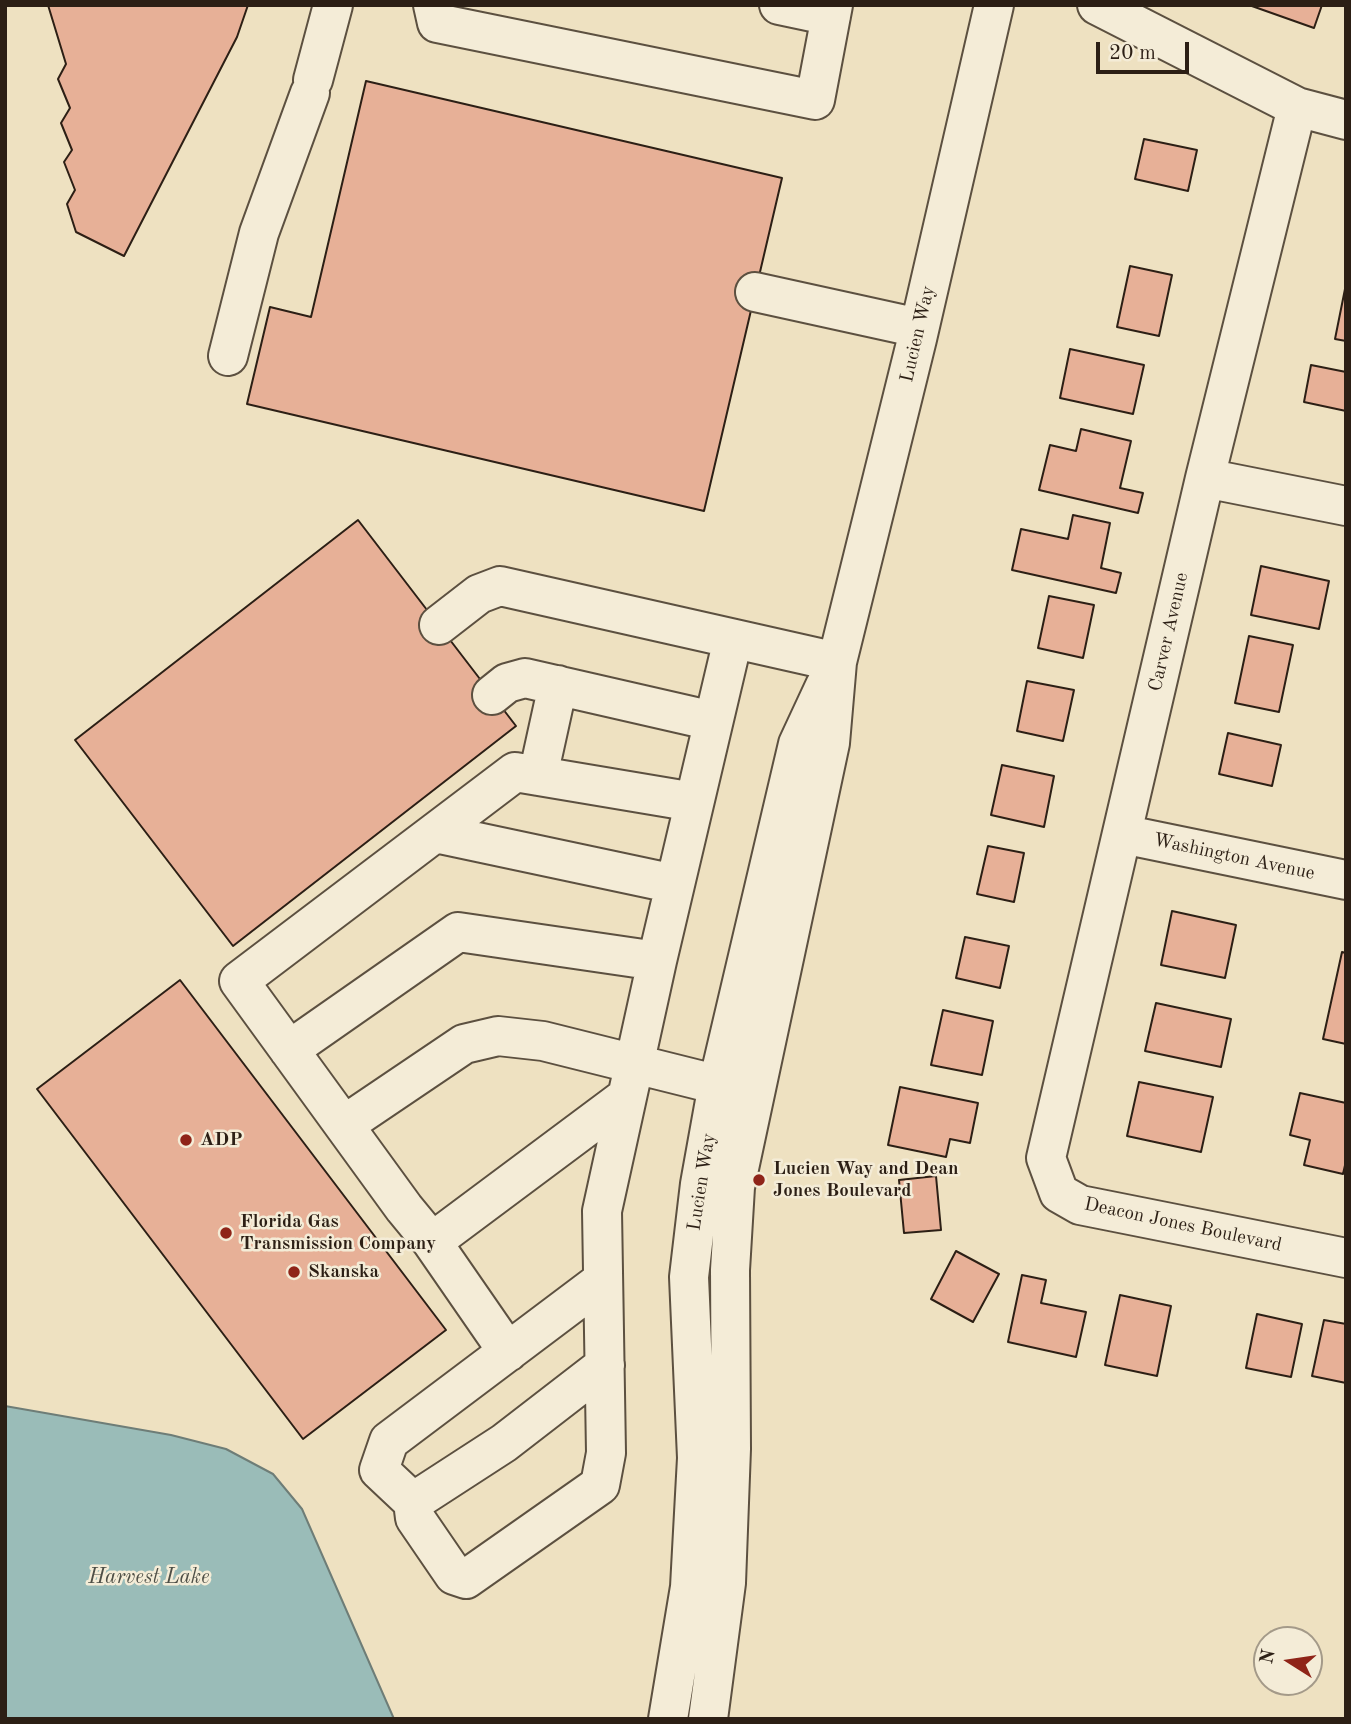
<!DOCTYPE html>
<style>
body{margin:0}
#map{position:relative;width:1351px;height:1724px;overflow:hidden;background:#eee1c1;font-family:"Old Standard TT",serif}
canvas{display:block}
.frame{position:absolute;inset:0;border:7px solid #2c1f15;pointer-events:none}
.north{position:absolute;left:1253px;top:1626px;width:70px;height:70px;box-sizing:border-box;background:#f4ecd7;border:2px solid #a49a89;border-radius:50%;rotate:282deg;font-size:19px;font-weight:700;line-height:28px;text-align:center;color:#2c1f15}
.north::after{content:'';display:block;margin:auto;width:24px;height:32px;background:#8f2418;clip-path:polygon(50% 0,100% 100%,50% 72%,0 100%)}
.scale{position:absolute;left:1096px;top:42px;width:93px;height:32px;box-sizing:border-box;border:4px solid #2c1f15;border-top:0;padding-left:9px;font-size:21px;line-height:24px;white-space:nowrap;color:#2c1f15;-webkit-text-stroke:5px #f4ecd7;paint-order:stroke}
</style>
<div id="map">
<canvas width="1351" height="1724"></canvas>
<div class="frame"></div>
<div class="north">N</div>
<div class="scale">20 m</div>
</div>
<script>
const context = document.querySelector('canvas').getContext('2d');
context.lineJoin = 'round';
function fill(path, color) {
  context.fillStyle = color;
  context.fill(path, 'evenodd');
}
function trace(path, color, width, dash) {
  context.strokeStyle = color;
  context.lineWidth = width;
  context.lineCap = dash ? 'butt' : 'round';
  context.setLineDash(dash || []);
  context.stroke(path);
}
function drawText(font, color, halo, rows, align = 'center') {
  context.font = font + ' "Old Standard TT",serif';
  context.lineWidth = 5;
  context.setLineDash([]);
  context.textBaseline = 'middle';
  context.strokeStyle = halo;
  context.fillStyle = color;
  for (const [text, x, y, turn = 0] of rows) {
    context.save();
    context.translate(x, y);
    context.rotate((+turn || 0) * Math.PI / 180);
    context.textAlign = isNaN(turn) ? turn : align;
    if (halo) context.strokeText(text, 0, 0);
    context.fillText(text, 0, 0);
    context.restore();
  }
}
const water = new Path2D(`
 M 5,1406 L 171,1435 L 226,1449 L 273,1474 L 302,1509 L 394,1719 L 5,1719 Z`);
const building = new Path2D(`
 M 48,5 L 248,5 L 237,37 L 124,256 L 76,232 L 67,204 L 75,190 L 64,162 L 72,150 L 61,123 L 70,108 L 58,79 L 66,64 Z
 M 1249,5 L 1322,5 L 1314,28 Z
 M 366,81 L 782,178 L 704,511 L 247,404 L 270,307 L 311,317 Z
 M 1144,139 L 1197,150 L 1188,191 L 1135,179 Z
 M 1130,266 L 1172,275 L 1159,336 L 1117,327 Z
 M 1345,289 L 1346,289 L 1346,341 L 1335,339 Z
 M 1070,349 L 1144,365 L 1133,414 L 1060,398 Z
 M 1311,365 L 1346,372 L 1346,411 L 1304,402 Z
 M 1081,429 L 1131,441 L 1120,488 L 1143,493 L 1138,513 L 1039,490 L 1050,445 L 1076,451 Z
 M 1073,515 L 1110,523 L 1101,568 L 1121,573 L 1116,593 L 1012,570 L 1021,529 L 1068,539 Z
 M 358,520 L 516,726 L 233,946 L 75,740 Z
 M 1261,566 L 1329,581 L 1319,629 L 1251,615 Z
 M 1049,596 L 1094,605 L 1083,658 L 1038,648 Z
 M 1249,636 L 1293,645 L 1279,712 L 1235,703 Z
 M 1027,681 L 1074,690 L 1063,741 L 1017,731 Z
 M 1228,733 L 1281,745 L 1272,786 L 1219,774 Z
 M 1002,765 L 1054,776 L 1044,827 L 991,815 Z
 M 988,846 L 1024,853 L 1014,902 L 977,894 Z
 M 1172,911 L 1236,925 L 1225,978 L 1161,965 Z
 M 965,937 L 1009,946 L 1000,988 L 956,978 Z
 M 1342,952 L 1346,953 L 1346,1044 L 1323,1039 Z
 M 180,980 L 446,1330 L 303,1439 L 37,1089 Z
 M 1156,1003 L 1231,1019 L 1221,1067 L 1145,1051 Z
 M 943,1010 L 993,1021 L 982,1075 L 931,1065 Z
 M 1139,1082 L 1213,1097 L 1201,1152 L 1127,1136 Z
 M 900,1087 L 978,1103 L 970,1143 L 950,1139 L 946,1157 L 888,1145 Z
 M 1300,1093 L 1346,1103 L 1346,1161 L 1343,1174 L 1304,1165 L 1310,1140 L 1290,1135 Z
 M 936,1176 L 941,1230 L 904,1233 L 899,1180 Z
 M 956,1251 L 999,1274 L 973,1322 L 931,1299 Z
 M 1022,1275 L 1046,1280 L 1041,1303 L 1086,1312 L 1076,1357 L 1008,1342 Z
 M 1120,1295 L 1171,1306 L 1157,1376 L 1105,1365 Z
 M 1257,1314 L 1302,1324 L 1291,1377 L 1246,1368 Z
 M 1324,1320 L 1346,1324 L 1346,1383 L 1312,1376 Z`);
const minor = new Path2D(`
 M 433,5 L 437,23 L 815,100 L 833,5
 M 779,5 L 831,16
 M 1097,5 L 1297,107 L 1346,120
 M 313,80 L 333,5
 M 1297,107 L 1205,478 L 1046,1158 L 1059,1193 L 1080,1205 L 1346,1258
 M 755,292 L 919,328
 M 228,356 L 259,233 L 310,93
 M 1205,478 L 1346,506
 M 439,625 L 479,594 L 500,586 L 837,662
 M 492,695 L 507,683 L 525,678 L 713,721
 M 538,776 L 558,685
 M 435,833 L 675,884
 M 1122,834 L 1346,880
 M 289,1050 L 458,932 L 657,961
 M 344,1125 L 464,1044 L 498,1036 L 543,1041 L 743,1091
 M 432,1242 L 625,1098
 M 603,1280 L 389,1441 L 379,1470 L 413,1502 L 415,1518 L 454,1575 L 466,1579 L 600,1485 L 606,1453 L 602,1211 L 657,961 L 733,639
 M 508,1352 L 432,1242 L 404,1208 L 239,981 L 515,772 L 694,802
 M 413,1502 L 504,1443 L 605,1365
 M 668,1719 L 690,1587 L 697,1458 L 689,1277 L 700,1184 L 718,1084 L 798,744 L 825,686
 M 708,1719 L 726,1583 L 731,1449 L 730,1270 L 735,1187 L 830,743 L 837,662 L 917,339 L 994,5`);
const markers = [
 [186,1140,7,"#8f2418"],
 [759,1180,7,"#8f2418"],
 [226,1233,7,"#8f2418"],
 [294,1272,7,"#8f2418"]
];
const streetNames = [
 ["Lucien Way",918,334,-77],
 ["Carver Avenue",1169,632,-77],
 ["Washington Avenue",1234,857,12],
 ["Lucien Way",702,1182,-81],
 ["Deacon Jones Boulevard",1183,1225,12]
];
const poiNames = [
 ["ADP",200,1140],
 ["Lucien Way and Dean",773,1169],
 ["Jones Boulevard",773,1191],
 ["Florida Gas",240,1222],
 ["Transmission Company",240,1244],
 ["Skanska",308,1272]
];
const waterNames = [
 ["Harvest Lake",149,1577]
];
fill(water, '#9abcb8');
trace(water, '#6e7d77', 2);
fill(building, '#e7b097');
trace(building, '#2c1f15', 2);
trace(minor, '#5c5040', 42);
trace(minor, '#f4ecd7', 38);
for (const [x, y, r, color] of markers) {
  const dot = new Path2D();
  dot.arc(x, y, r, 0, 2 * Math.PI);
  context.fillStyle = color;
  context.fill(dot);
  trace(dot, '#f4ecd7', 2.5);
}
drawText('19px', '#2c1f15', '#f4ecd7', streetNames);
drawText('bold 19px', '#2c1f15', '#f4ecd7', poiNames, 'left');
drawText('italic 21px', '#4d4e46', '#f4ecd7', waterNames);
</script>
